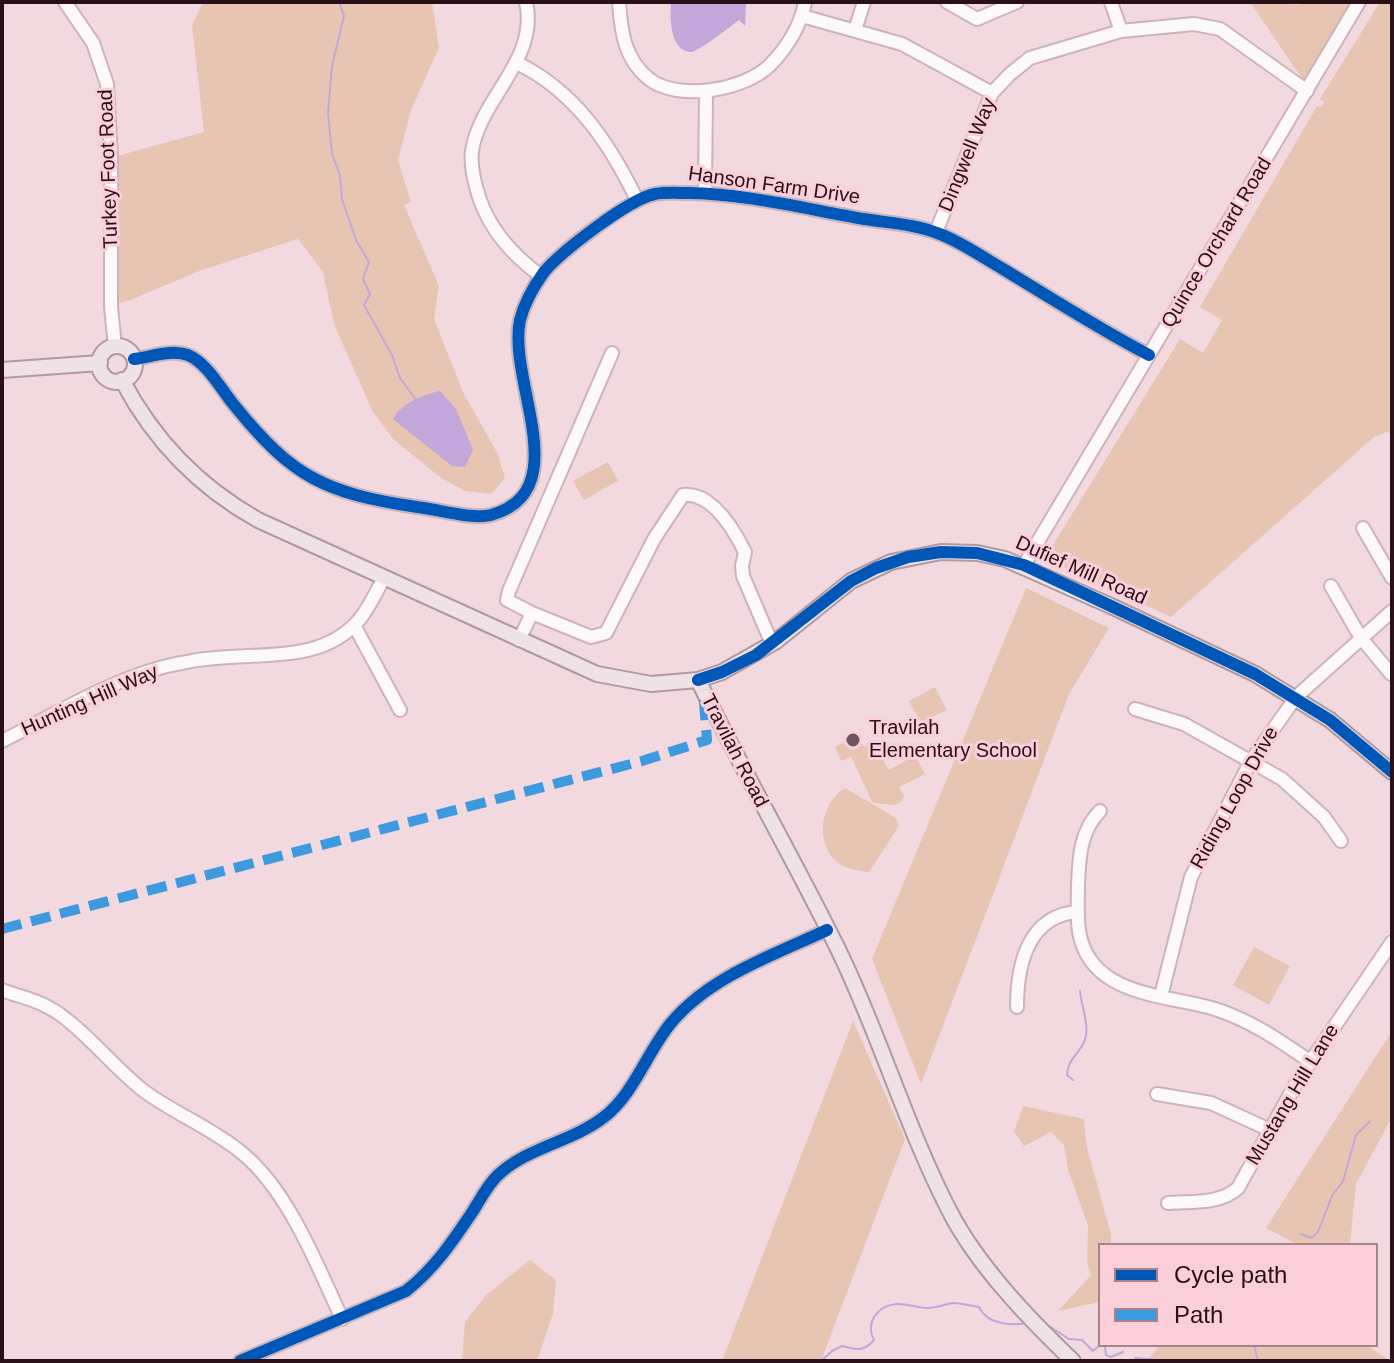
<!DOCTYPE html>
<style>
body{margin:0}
#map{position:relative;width:1394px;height:1363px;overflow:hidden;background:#f1d9df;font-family:Helvetica,sans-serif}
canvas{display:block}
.frame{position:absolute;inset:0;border:4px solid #291018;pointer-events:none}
.legend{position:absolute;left:1098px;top:1243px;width:280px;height:104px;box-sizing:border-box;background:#fbcfd9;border:2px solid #a7838c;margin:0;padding:10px 14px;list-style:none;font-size:24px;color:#291018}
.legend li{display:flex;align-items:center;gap:16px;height:40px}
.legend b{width:40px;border:2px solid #a7838c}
</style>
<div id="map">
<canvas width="1394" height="1363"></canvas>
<div class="frame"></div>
<ul class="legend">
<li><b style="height:10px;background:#0057b8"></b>Cycle path</li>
<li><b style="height:10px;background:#3d9adf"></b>Path</li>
</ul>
</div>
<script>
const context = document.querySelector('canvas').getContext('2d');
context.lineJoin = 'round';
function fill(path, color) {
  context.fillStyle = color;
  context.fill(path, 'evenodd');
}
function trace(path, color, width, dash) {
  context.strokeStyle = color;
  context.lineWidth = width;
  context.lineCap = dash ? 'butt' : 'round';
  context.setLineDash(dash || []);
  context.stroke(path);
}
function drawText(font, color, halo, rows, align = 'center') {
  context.font = font + ' Helvetica,sans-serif';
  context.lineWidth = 6;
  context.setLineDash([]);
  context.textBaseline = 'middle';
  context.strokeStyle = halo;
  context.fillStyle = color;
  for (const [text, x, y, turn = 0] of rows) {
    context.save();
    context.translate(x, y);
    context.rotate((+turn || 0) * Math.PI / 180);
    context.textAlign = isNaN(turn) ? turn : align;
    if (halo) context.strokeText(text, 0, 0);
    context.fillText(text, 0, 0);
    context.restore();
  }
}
const green = new Path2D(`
 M 203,2 L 432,2 L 439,48 L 411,110 L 398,160 L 411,202 L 404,205 L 439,286 L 434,319 L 463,392 L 498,454 L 505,478 L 491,494 L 465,491 L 440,477 L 393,439 L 372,410 L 334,324 L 323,272 L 298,239 L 199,271 L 128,301 L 117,303 L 117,156 L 204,132 L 192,25 Z
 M 1250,2 L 1299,5 L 1304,2 L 1359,2 L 1305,94 L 1303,80 Z
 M 1380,2 L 1392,2 L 1392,433 L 1386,432 L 1374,437 L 1171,617 L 1053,562 L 1048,553 L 1180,339 L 1203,353 L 1222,320 L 1200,307 L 1317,106 L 1321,107 L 1324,102 L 1320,99 Z
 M 608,462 L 618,481 L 584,500 L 573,481 Z
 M 1026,588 L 1109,628 L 1069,694 L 921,1084 L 872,959 Z
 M 935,687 L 947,710 L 921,723 L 909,701 Z
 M 857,735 L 864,747 L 873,742 L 889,770 L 915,755 L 925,774 L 899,787 L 904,796 L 902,801 L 895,805 L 873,803 L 851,757 L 841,761 L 835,747 Z
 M 845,788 L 896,818 L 899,826 L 869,872 C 861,871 852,870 845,867 C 813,851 818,804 845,788 Z
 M 1254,947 L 1290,966 L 1269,1005 L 1233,985 Z
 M 853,1021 L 905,1139 L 821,1361 L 722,1361 Z
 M 1392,1031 L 1392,1117 L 1356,1184 L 1350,1245 L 1298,1245 L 1266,1228 Z
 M 1023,1106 L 1084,1119 L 1087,1148 L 1111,1234 L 1111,1245 L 1100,1245 L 1100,1302 L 1058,1311 L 1091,1275 L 1087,1261 L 1088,1225 L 1068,1170 L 1064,1145 L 1051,1132 L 1024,1146 L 1014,1132 Z
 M 530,1260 L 556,1280 L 553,1314 L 537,1361 L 462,1361 L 465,1322 L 486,1295 Z
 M 1160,1345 L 1367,1345 L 1390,1361 L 1147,1361 Z`);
const water = new Path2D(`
 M 671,2 L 746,2 L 745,26 L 739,20 C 731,26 698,52 691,52 C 669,51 670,16 671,2 Z
 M 440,391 L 456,409 L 473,450 L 465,467 L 452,466 L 393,419 C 400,404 424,394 440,391 Z`);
const stream = new Path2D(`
 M 339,2 L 344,16 L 332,66 L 328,113 L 332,154 L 340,175 L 342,199 L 356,240 L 369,262 L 363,279 L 370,294 L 364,305 L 392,355 L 400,378 L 416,400
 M 1073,1080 L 1067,1075 C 1068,1059 1078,1055 1084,1042 C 1091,1028 1081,1006 1080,991
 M 1301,1234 L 1311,1238 L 1318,1232 L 1332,1196 L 1343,1181 L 1356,1135 L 1370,1121
 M 1046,1324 L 1069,1339 L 1082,1340 L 1093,1351 L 1100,1345
 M 1102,1345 L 1105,1347 L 1106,1355 L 1111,1357 L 1123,1352
 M 1254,1345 L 1258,1361
 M 1135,1358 L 1171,1361
 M 821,1361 L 832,1351 L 842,1346 C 856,1350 864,1352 874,1340 C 865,1323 877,1306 896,1304 C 906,1303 918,1308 928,1308 C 937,1308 945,1304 953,1303 C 961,1303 971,1306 979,1307 C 987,1324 1009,1326 1026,1323`);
const minor = new Path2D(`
 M 65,2 L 93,43 L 107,84 L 111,158 L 111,307 L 115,346
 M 526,2 C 539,60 480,98 472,151 C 470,166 475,185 480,200 C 491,231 515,257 541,276
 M 619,2 C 621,31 624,59 649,79 C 679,102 745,90 770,65 C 787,48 801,25 805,2
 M 947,2 L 977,19 L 1017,2
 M 1111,2 L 1121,31
 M 802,16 L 902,44 L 992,93
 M 855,30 L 864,2
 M 517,63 C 575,91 610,144 637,200
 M 705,193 L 706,91
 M 936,232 L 992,93 L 1010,74 L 1030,58 L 1121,31 L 1194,24 L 1220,29 L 1307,91
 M 134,359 C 151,357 171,349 188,355 C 207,363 221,389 234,405 C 293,478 325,493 417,507 C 436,509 473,520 491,515 C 577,491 507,381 520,320 C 524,304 534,286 544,272 C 562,251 629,199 655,194 C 665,192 678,193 689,193 C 747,194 806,209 864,219 C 888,223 914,224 937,233 C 960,241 982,257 1003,269 C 1051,298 1099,329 1149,355
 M 1363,528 L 1392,578
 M 1024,565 L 1359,2
 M 1331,586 L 1361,638 L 1391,674
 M 532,613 L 591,637 L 606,633 L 654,539 L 683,495 C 712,492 734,530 745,552 L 742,566 L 743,576 L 772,644
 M 354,625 L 400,710
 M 519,640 L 532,613 L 507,600 L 509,591 L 612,353
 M 1135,709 L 1184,724 L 1282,779 L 1324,817 L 1341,841
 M 2,741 C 54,715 107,682 163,667 C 180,663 199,659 216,658 C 266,653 323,662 359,620 C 369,608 376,592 384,578
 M 1100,811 C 1080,831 1079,858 1078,885 C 1078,903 1076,923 1081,940 C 1097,997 1169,995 1215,1009 C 1252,1021 1280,1041 1311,1062
 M 2,990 C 17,996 34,999 48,1007 C 79,1023 114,1068 144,1091 C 175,1114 212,1128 242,1153 C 288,1190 318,1267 342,1319
 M 1161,996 L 1191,877 L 1251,761 L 1296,697 L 1392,611
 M 1017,1007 C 1017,965 1028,915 1078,912
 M 1157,1094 L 1211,1103 L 1270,1130
 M 1168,1203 C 1191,1201 1219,1205 1238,1188 L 1298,1080 L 1392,942
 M 240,1361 L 406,1291 C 435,1268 453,1241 473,1211 C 480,1200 487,1186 497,1176 C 527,1147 572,1142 604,1117 C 634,1094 647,1052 671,1023 C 710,976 774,955 827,930`);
const major = new Path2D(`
 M99 364a18 18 0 1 1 36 0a18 18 0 1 1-36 0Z
 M 2,370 L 100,363
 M 122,380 C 154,441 199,487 258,520 L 597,674 L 651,684 L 698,680 L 722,672 L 775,642 L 851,581 L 891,562 L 941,552 L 977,553 L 1005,559 L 1111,606 L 1255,674 L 1330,720 L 1392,772
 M 698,680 C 743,771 793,858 838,949 C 880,1035 906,1127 950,1212 C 978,1266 1029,1319 1073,1361`);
const quiet = new Path2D(`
 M 2,929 L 642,761 L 707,740 L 703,690`);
const cycleway = new Path2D(`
 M 134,359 C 151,357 171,349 188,355 C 207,363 221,389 234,405 C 293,478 325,493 417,507 C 436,509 473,520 491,515 C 577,491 507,381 520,320 C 524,304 534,286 544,272 C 562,251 629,199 655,194 C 665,192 678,193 689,193 C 747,194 806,209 864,219 C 888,223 914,224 937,233 C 960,241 982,257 1003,269 C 1051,298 1099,329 1149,355
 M 698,680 L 722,672 L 756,655 L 851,581 L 876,568 L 908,557 L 941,552 L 977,553 L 1024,565 L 1255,674 L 1330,720 L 1392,772
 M 240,1361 L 406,1291 C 435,1268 453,1241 473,1211 C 480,1200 487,1186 497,1176 C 527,1147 572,1142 604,1117 C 634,1094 647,1052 671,1023 C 710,976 774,955 827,930`);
const markers = [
 [853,740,8,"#6f565e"]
];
const streetNames = [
 ["Dingwell Way",968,155,-68],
 ["Turkey Foot Road",109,169,-92],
 ["Hanson Farm Drive",774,186,8],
 ["Quince Orchard Road",1217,243,-59],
 ["Dufief Mill Road",1081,571,24],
 ["Hunting Hill Way",90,701,-24],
 ["Travilah Road",734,751,63],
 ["Riding Loop Drive",1235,798,-61],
 ["Mustang Hill Lane",1293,1095,-59]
];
const poiNames = [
 ["Travilah",869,728],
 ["Elementary School",869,751]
];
fill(green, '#e8c5b2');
fill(water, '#c2a7da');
trace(stream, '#c2a7da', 2);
trace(minor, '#ccb4ba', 16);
trace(major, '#b199a0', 18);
trace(minor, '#fdf9fa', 12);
trace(major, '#ede2e5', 14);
trace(quiet, '#3d9adf', 10, [20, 10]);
trace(cycleway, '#0057b8', 12);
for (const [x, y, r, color] of markers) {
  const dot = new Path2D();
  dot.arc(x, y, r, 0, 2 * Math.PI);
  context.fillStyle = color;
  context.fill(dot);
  trace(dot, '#fbcfd9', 3);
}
drawText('20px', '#291018', '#fbcfd9', streetNames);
drawText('20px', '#291018', '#fbcfd9', poiNames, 'left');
</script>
